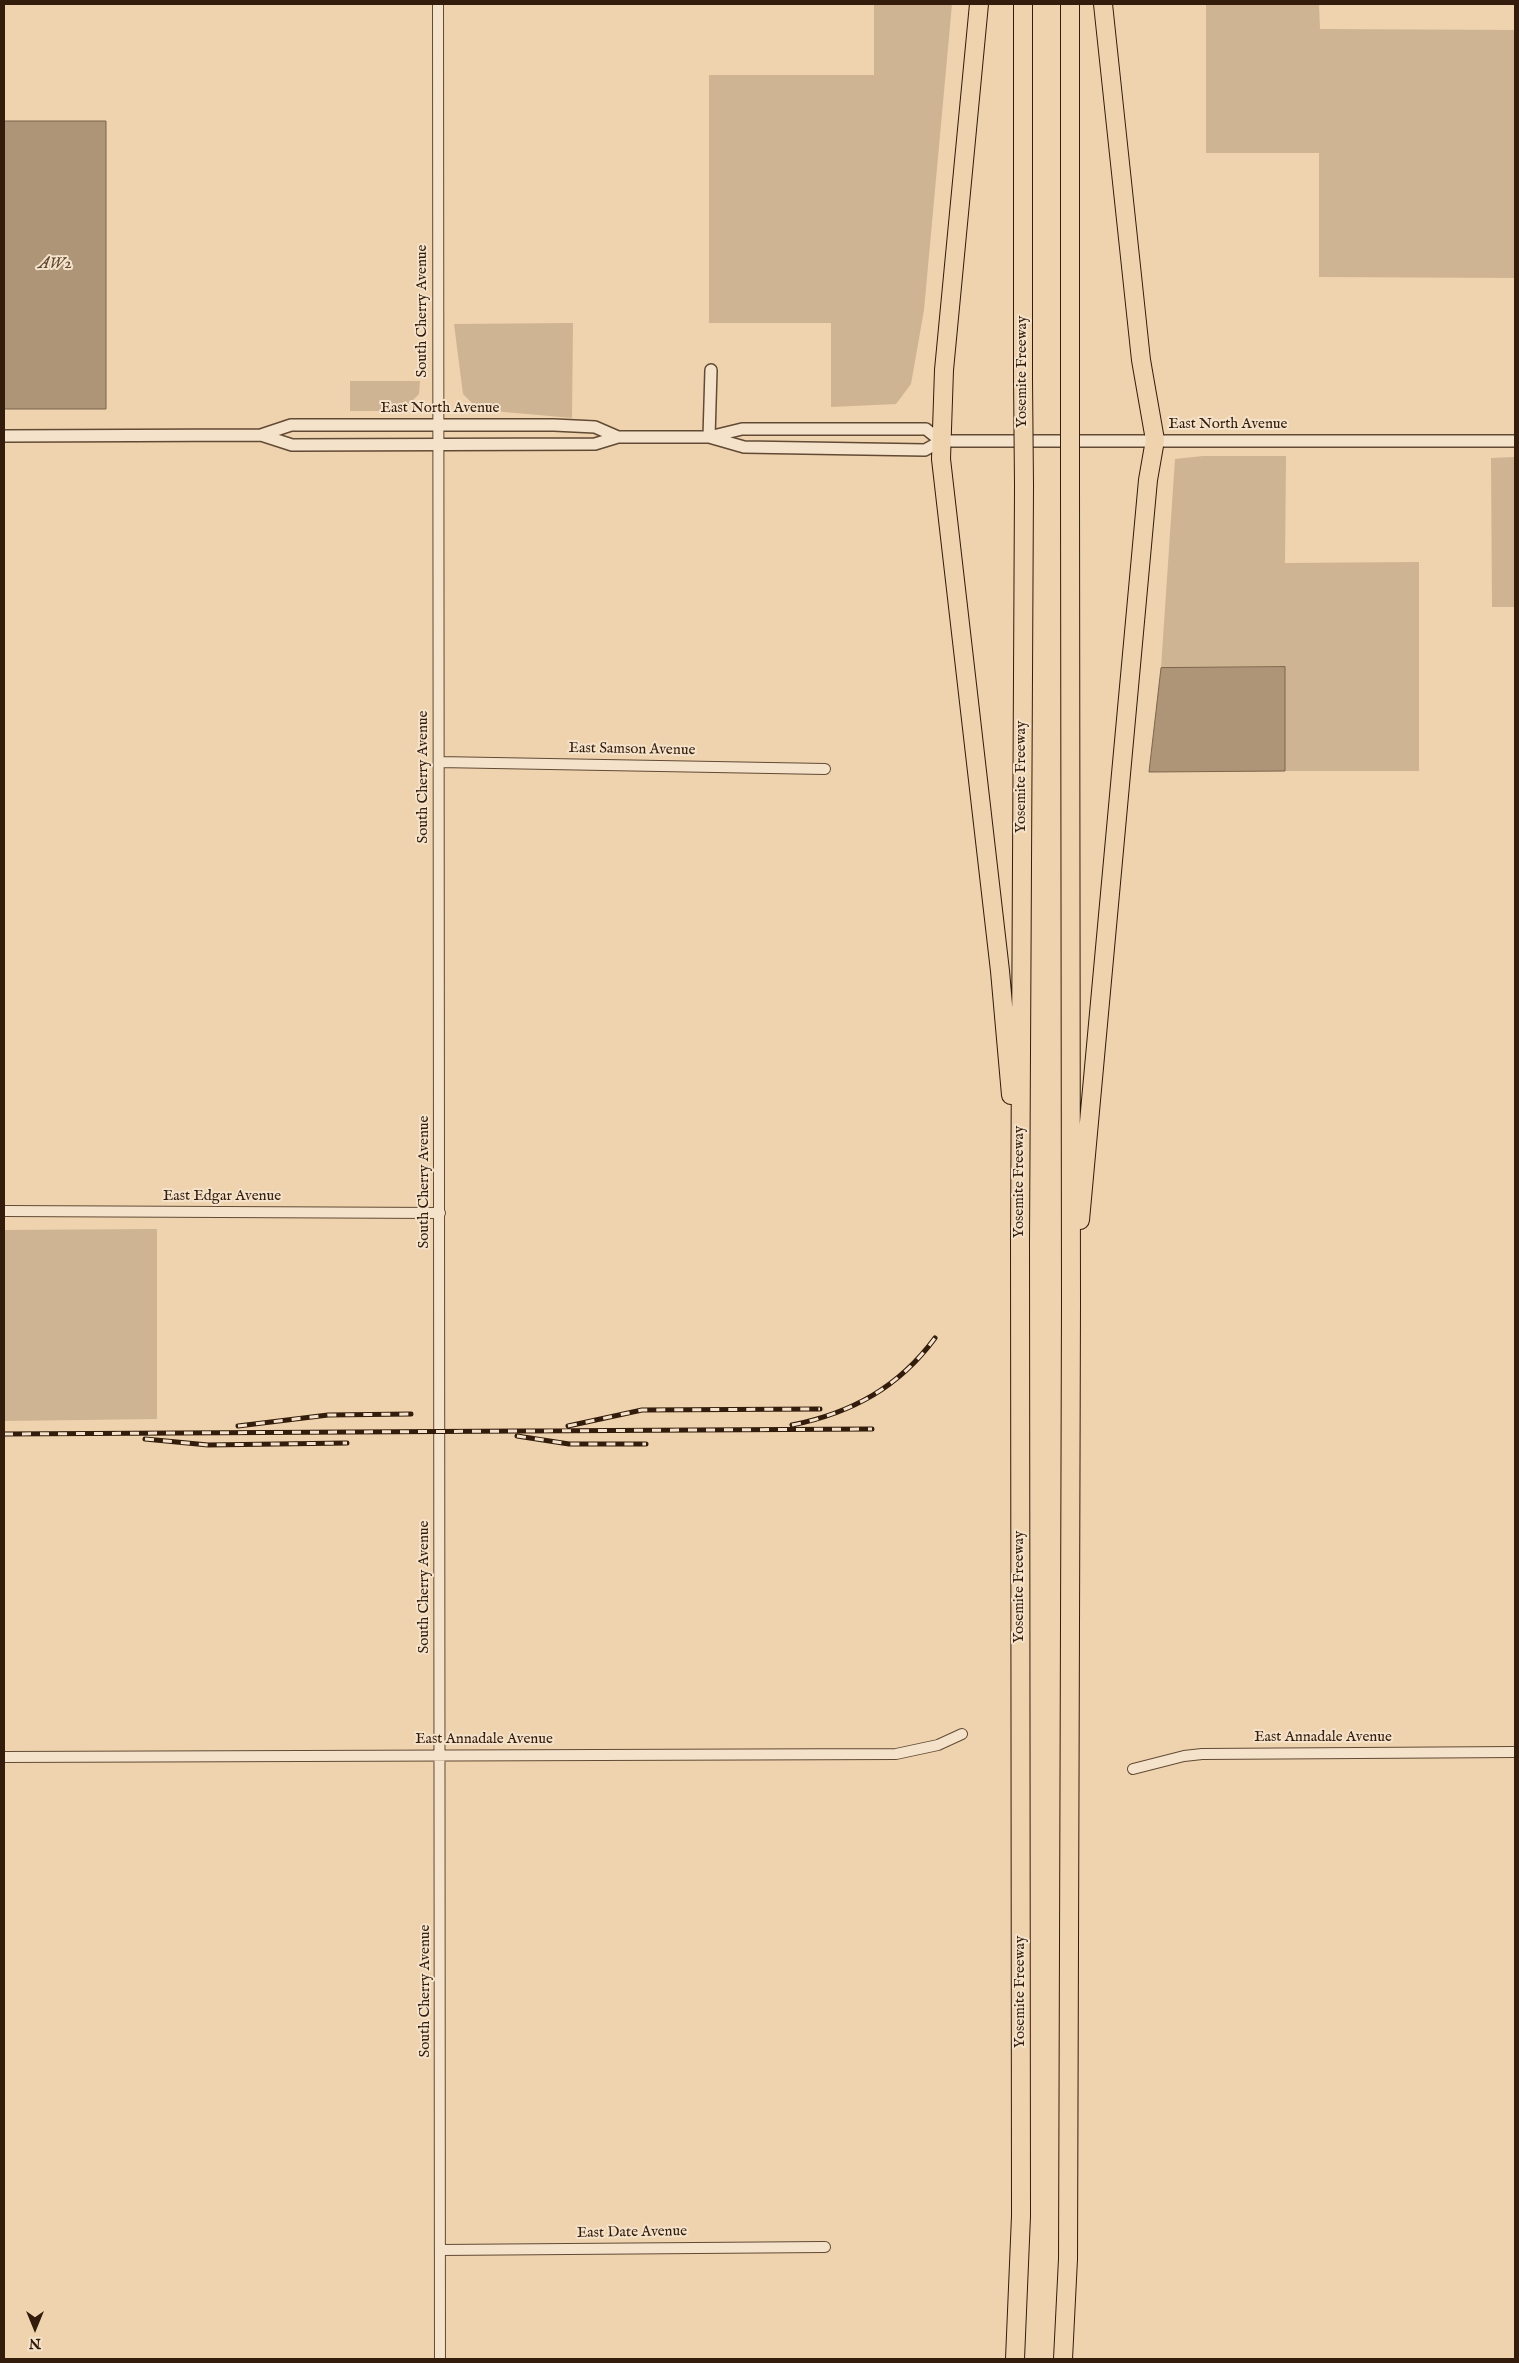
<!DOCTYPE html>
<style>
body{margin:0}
#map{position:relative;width:1519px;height:2363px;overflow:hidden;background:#eed3ae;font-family:"IM FELL English",serif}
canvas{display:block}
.frame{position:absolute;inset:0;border:5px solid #331c0b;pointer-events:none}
.north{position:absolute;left:10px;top:2303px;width:50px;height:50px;-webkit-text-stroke:4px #f4e2ca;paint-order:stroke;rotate:180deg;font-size:14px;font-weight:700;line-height:20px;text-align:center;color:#331c0b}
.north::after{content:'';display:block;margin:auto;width:18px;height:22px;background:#331c0b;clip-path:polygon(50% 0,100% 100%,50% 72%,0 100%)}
</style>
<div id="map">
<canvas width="1519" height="2363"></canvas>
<div class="frame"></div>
<div class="north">N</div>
</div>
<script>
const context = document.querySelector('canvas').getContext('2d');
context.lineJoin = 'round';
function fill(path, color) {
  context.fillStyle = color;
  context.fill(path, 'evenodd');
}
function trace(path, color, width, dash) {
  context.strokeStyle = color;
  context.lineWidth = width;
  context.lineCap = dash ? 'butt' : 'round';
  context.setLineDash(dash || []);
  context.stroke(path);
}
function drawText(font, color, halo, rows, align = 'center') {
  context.font = font + ' "IM FELL English",serif';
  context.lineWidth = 4;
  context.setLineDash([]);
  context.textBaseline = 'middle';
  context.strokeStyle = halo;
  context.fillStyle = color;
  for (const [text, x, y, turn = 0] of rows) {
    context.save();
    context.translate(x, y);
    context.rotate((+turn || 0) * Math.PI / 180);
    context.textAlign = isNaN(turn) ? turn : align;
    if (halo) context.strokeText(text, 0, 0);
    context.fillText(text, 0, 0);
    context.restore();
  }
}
const green = new Path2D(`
 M 874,4 L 952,4 L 924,310 L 911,384 L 896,404 L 831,407 L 831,323 L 709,323 L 709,75 L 874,75 Z
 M 1206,4 L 1319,4 L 1320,29 L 1515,30 L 1515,278 L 1319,277 L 1319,153 L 1206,153 Z
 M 573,323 L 572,418 L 482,410 L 477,408 L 463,394 L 454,324 Z
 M 350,381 L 420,381 L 419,394 L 402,411 L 350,411 Z
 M 1203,456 L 1286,456 L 1285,563 L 1419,562 L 1419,771 L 1285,771 L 1285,668 L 1161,668 L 1175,459 Z
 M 1515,457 L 1515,607 L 1492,607 L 1491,458 Z
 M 157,1229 L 157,1419 L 4,1421 L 4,1230 Z`);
const water = new Path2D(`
 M 4,121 L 106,121 L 106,409 L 4,409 Z
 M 1285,667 L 1285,771 L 1149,772 L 1161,668 Z`);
const minor = new Path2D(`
 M 438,4 L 440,2359
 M 439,762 L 825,769
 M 4,1211 L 440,1213
 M 4,1757 L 896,1754 L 938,1745 L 962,1734
 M 1133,1769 L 1184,1756 L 1202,1754 L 1515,1752
 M 440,2250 L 825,2247`);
const tertiary = new Path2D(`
 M 711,370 L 709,437 L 744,447 L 925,450 L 941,441 L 1515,441
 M 261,435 L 291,425 L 554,425 L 595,427 L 618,437
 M 4,436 L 261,435 L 292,445 L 595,444 L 618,437 L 709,437 L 742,429 L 926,429 L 941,441`);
const motorway = new Path2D(`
 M 979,4 L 944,370 L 941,459 L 1000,971 L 1011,1095
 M 1023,4 L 1023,379
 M 1070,4 L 1070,379
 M 1080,1220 L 1148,480 L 1155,440 L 1141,360 L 1103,4
 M 1015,2359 L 1021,2216 L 1020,1241 L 1024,486
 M 1063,2359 L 1068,2259 L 1071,1303 L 1070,487`);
const rail = new Path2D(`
 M 792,1425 C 852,1413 899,1387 935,1338
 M 238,1426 L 328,1415 L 411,1414
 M 568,1426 L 642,1410 L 820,1409
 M 4,1434 L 872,1429
 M 517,1436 L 569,1444 L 646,1444
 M 145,1439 L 208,1445 L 347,1443`);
const motorwayBridge = new Path2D(`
 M 1023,379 L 1024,486
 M 1070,487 L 1070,379`);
const streetNames = [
 ["South Cherry Avenue",423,311,-90],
 ["Yosemite Freeway",1023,372,-90],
 ["East North Avenue",440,409],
 ["East North Avenue",1228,425],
 ["East Samson Avenue",632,750,1],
 ["South Cherry Avenue",424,777,-90],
 ["Yosemite Freeway",1022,777,-90],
 ["South Cherry Avenue",425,1182,-90],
 ["Yosemite Freeway",1020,1182,-90],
 ["East Edgar Avenue",222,1197],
 ["South Cherry Avenue",425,1587,-90],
 ["Yosemite Freeway",1020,1587,-90],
 ["East Annadale Avenue",1323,1738],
 ["East Annadale Avenue",484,1740],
 ["South Cherry Avenue",426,1991,-90],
 ["Yosemite Freeway",1021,1992,-90],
 ["East Date Avenue",632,2233,-1]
];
const waterNames = [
 ["AW2",55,265]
];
fill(green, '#ceb492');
fill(water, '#ae9577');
trace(water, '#7d654c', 1);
trace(minor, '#624a34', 12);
trace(tertiary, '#624a34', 14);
trace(motorway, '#331c0b', 20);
trace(minor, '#f4e2ca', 10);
trace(tertiary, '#f4e2ca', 11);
trace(motorway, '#eed3ae', 18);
trace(rail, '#331c0b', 5);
trace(rail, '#f4e2ca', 3, [9]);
trace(motorwayBridge, '#331c0b', 20, []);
trace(motorwayBridge, '#eed3ae', 18);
drawText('15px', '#331c0b', '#f4e2ca', streetNames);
drawText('italic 16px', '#5e4631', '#f4e2ca', waterNames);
</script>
